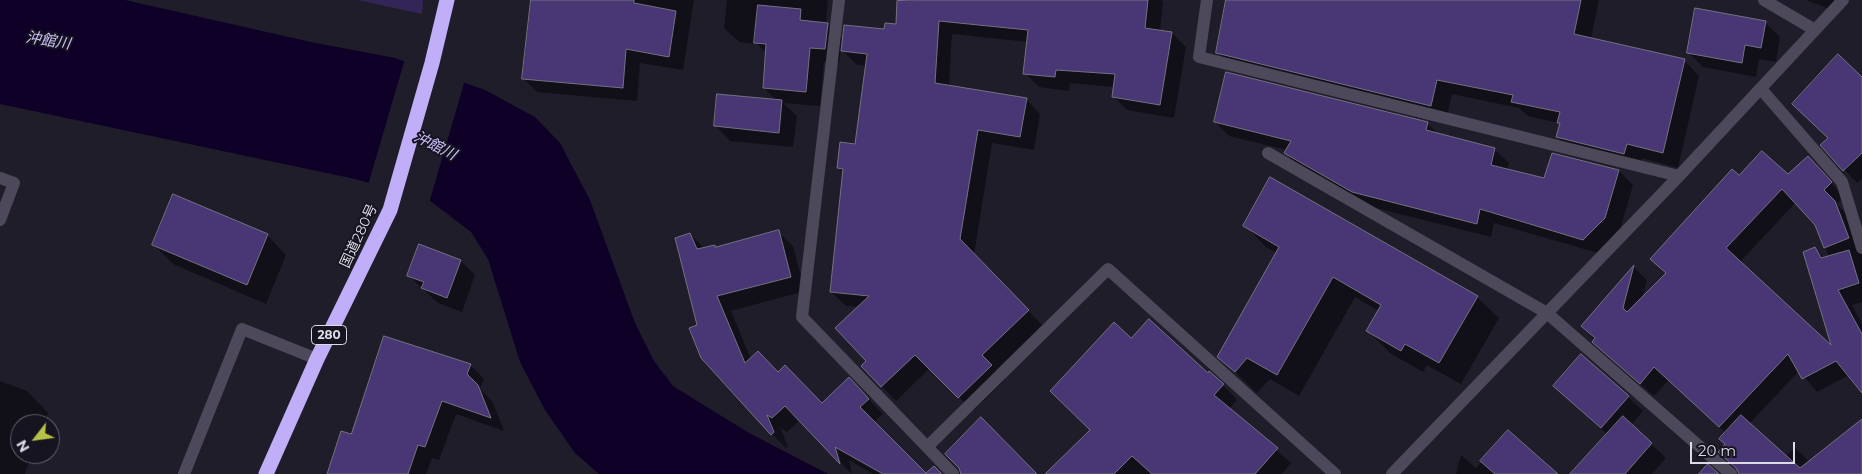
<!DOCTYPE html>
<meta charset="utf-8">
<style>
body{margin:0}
#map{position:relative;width:1862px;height:474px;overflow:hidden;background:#201d2b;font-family:Montserrat,sans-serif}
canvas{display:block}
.north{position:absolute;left:10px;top:414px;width:50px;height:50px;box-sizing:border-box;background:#171421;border:1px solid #66636f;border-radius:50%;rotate:240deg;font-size:14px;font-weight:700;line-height:20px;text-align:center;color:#dcdae4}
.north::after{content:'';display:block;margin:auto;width:18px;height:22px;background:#b6c148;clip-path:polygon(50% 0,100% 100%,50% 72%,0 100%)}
.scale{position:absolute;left:1690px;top:442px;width:105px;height:22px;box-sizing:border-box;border:2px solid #dcdae4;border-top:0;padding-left:6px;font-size:15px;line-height:18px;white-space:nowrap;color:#dcdae4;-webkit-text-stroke:4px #171421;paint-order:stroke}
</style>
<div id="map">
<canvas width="1862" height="474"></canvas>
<div class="north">N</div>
<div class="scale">20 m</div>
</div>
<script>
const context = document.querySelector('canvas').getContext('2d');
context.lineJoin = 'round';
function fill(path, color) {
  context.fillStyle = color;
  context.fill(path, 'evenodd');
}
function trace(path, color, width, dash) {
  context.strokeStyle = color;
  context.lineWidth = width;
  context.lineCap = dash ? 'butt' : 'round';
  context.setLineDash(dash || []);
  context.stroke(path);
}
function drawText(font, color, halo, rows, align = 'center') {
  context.font = font + ' Montserrat,"Noto Sans JP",sans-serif';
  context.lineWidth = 4;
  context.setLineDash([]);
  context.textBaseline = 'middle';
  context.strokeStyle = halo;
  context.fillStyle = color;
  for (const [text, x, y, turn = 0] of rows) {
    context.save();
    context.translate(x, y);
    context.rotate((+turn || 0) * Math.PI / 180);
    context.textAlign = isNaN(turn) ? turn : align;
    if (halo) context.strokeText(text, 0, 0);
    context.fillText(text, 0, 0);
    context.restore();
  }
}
const green = new Path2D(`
 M 358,0 L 423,0 L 422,14 Z`);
const water = new Path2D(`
 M 0,0 L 125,0 L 311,42 L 395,58 L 485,90 L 535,117 L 560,143 L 590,200 L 635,323 L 654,361 L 673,386 L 749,433 L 828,474 L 599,474 L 575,453 L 545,410 L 520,362 L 488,259 L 471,232 L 429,200 L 355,179 L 0,104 Z`);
const pier = new Path2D(`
 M 405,59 L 465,80 L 429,203 L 368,185 Z`);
const shadow = new Path2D(`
 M 532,0 L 694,0 L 683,70 L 640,63 L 637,101 L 537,92 L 523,78 Z
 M 727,0 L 828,0 L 826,24 L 844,41 L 885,31 L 897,25 L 898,0 L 1161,0 L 1163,2 L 1160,32 L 1172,33 L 1186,47 L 1174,118 L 1127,110 L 1113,96 L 1114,87 L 1070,83 L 1069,91 L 1039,87 L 1025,73 L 1028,42 L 952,34 L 949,86 L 1026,99 L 1040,114 L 1034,150 L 992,143 L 974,255 L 1042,325 L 996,370 L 1005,380 L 973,411 L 930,368 L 896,401 L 862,366 L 868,361 L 859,307 L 846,306 L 831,292 L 844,173 L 838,168 L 856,146 L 867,66 L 857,65 L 841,49 L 839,63 L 824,62 L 820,106 L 783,103 L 797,116 L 793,147 L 730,141 L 716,126 L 777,101 L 764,88 L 767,54 L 757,44 L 739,42 L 724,28 Z
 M 1227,0 L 1599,0 L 1591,39 L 1684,60 L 1699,76 L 1678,168 L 1642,158 L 1639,168 L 1573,152 L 1558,137 L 1561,125 L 1559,123 L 1528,116 L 1519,108 L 1452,94 L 1446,121 L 1233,68 L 1218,52 Z
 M 1806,0 L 1834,0 L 1829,9 Z
 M 1765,22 L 1780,37 L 1776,62 L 1759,59 L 1756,77 L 1703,67 L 1688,52 Z
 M 1862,75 L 1862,179 L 1857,183 L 1822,145 L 1829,138 Z
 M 1215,122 L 1427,123 L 1438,134 L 1494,149 L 1509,163 L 1507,170 L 1545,179 L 1619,171 L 1633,185 L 1619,233 L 1598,253 L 1494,223 L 1491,237 L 1368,206 L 1300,167 L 1285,153 L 1287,150 L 1229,136 Z
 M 1808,157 L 1844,197 L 1837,204 L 1848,216 L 1862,253 L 1862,302 L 1852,305 L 1862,324 L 1862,391 L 1849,375 L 1817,392 L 1799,371 L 1749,424 L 1785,457 L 1795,448 L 1810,462 L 1862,420 L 1862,474 L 1740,474 L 1726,445 L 1726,433 L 1669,380 L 1654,396 L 1607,355 L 1582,326 L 1634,267 L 1647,280 L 1642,298 L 1667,274 L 1652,259 L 1739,177 L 1788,176 ZM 1796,202 L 1816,224 L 1829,257 L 1825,259 L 1815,249 L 1834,349 L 1740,262 Z
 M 1245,225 L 1477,297 L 1499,318 L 1461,384 L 1427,365 L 1423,372 L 1390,353 L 1368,331 L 1379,311 L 1355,297 L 1299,396 L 1270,379 L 1257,393 L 1219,357 L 1277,253 L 1266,247 Z
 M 778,232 L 793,246 L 805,291 L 731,311 L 751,359 L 778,373 L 822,405 L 849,379 L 883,414 L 874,422 L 925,474 L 873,474 L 849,460 L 852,474 L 841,463 L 835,440 L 800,420 L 787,432 L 780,427 L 788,447 L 786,448 L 772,434 L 690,234 L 704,248 L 714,246 L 716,248 Z
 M 267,235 L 286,255 L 266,304 L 173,264 L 154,245 Z
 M 461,261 L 475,275 L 462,312 L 438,303 L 409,276 Z
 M 1131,340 L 1208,375 L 1223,385 L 1237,400 L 1229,409 L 1291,463 L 1282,474 L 1047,474 L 1092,430 Z
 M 470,365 L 484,379 L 480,389 L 492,401 L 504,431 L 456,414 L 439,460 L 432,458 L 426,474 L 329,474 L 352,436 Z
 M 0,381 L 27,391 L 48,413 L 44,424 L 20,424 L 20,454 L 32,454 L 25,474 L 0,474 Z
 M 1555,386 L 1628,397 L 1643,411 L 1631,425 L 1666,458 L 1652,474 L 1571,474 L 1608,435 Z
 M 1508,432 L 1556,474 L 1456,474 L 1461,455 L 1476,468 Z`);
const building = new Path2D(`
 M 531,0 L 634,0 L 634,3 L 676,11 L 669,57 L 626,49 L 623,88 L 522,79 Z
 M 913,0 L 1148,0 L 1145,28 L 1172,32 L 1160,105 L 1112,97 L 1115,74 L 1056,70 L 1055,77 L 1023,74 L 1028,30 L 939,21 L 935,83 L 1027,98 L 1020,137 L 978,130 L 960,239 L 1029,310 L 982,355 L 992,365 L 958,398 L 915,355 L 881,387 L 861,366 L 866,361 L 835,328 L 869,296 L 830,292 L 843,169 L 837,168 L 840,142 L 855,144 L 867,54 L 841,51 L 844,25 L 884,29 L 885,23 L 896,24 L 897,1 Z
 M 1226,0 L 1581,0 L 1574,34 L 1685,59 L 1663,153 L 1627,144 L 1624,154 L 1556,137 L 1560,123 L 1557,123 L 1560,112 L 1511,102 L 1513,95 L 1437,80 L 1431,106 L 1216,53 Z
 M 758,5 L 801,9 L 800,20 L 828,23 L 825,49 L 810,48 L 806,92 L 763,88 L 766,44 L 754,43 Z
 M 1695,8 L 1766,21 L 1761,48 L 1745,45 L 1742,63 L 1687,53 Z
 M 1838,54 L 1862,77 L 1862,153 L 1843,171 L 1820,145 L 1828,138 L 1792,104 Z
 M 1226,72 L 1428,122 L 1426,130 L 1495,148 L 1491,165 L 1544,178 L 1552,153 L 1619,170 L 1605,218 L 1583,240 L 1480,209 L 1477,224 L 1352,192 L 1284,153 L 1291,141 L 1214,122 Z
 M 717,94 L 782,100 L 779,133 L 714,126 Z
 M 1762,151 L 1788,174 L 1808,156 L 1832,182 L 1824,190 L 1835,201 L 1849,238 L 1824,248 L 1815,225 L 1782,189 L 1726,248 L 1831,345 L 1803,252 L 1815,247 L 1821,258 L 1849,250 L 1859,283 L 1838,290 L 1862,334 L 1862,393 L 1836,361 L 1802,379 L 1788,354 L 1719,427 L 1654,367 L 1640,384 L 1592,342 L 1595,338 L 1581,326 L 1634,265 L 1623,308 L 1627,312 L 1666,273 L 1650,259 L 1732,169 L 1739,175 Z
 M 1270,177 L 1478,296 L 1439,363 L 1405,344 L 1401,351 L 1366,331 L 1381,305 L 1333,277 L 1277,375 L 1247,358 L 1235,372 L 1217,357 L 1279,247 L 1243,226 Z
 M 173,194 L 268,234 L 247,285 L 152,245 Z
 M 779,230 L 791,277 L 717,296 L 745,363 L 758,351 L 778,372 L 785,365 L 822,403 L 849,377 L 869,399 L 860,407 L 926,473 L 934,466 L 942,474 L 883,474 L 835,447 L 840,464 L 785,406 L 772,418 L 767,415 L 774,432 L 771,435 L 701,358 L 689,328 L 697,325 L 675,238 L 690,233 L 697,249 L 715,245 L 715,247 Z
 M 419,244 L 461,260 L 447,298 L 421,288 L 424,282 L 407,276 Z
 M 1149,319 L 1208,373 L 1209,371 L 1224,384 L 1214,395 L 1278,448 L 1255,474 L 1152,474 L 1132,456 L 1114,474 L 1045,474 L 1090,430 L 1050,391 L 1114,322 L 1131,338 Z
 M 384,336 L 471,364 L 467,374 L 478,385 L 491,418 L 442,401 L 425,447 L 418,445 L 408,474 L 327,474 L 341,431 L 351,434 Z
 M 1581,354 L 1629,396 L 1601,428 L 1553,386 Z
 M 1741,415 L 1800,468 L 1862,419 L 1862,474 L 1739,474 L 1736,468 L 1718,452 L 1725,444 L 1719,439 Z
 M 1623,416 L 1652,443 L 1625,474 L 1570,474 Z
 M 981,417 L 1037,474 L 961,474 L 959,468 L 945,454 Z
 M 1508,430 L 1558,474 L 1495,474 L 1480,461 Z
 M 1708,464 L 1719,474 L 1699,474 Z`);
const minor = new Path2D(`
 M 839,0 L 802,317 L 953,474
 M 1207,0 L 1199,57 L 1679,176
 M 1764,0 L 1815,30
 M 1761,89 L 1842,182 L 1862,248
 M 1268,153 L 1547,313 L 1731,474
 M 0,178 L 14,183 L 0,220
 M 927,447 L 1108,269 L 1335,474
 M 184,474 L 242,329 L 317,359
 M 1392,474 L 1679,176 L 1843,0`);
const highway = new Path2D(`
 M 266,474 L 317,359 L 390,210 L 432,63 L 447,0`);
const shields = [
 [329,335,35]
];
const shieldNames = [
 ["280",329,335]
];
const streetNames = [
 ["国道280号",359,236,-65]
];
const waterNames = [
 ["沖館川",48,41,9],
 ["沖館川",435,146,27]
];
fill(green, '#342558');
fill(water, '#0e0026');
fill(pier, '#201d2b');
fill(shadow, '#0007');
fill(building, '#483774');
trace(building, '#747182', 1);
trace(minor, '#4d495a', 12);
trace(highway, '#c0aff8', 15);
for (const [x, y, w] of shields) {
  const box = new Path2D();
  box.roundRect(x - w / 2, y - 9.5, w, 19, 4);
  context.fillStyle = '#171421';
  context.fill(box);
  trace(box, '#dcdae4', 1);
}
drawText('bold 12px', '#dcdae4', null, shieldNames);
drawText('14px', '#dcdae4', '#171421', streetNames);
drawText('italic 15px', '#ccc0f8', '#171421', waterNames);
</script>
